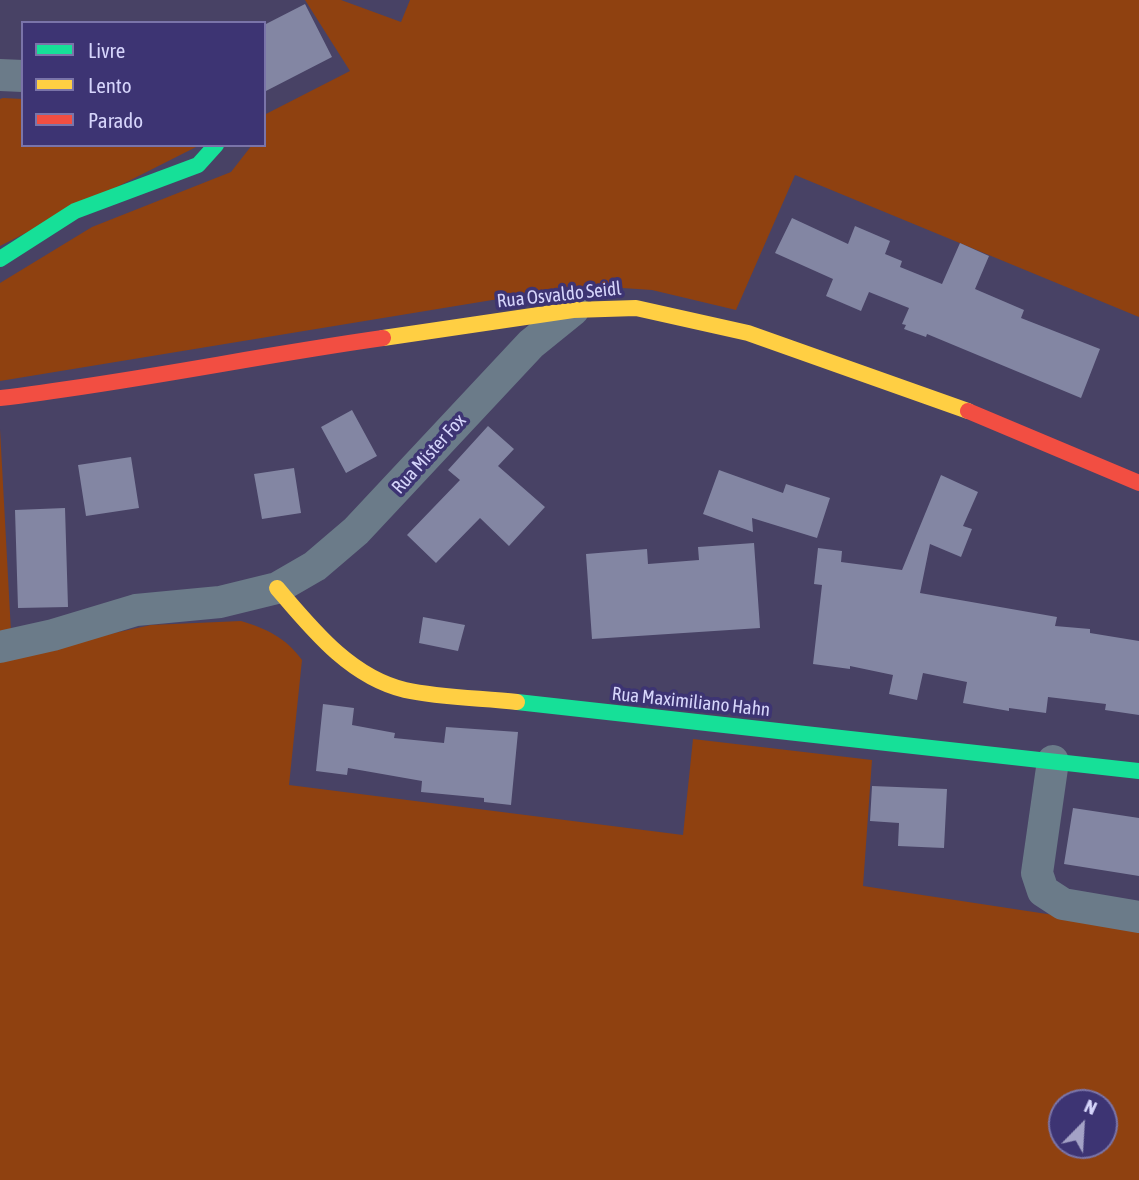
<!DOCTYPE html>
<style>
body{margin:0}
#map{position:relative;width:1139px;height:1180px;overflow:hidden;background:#484265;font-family:"Asap Condensed",sans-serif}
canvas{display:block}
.legend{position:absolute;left:21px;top:21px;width:245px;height:126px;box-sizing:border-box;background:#3d3473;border:2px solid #7a74a9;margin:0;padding:9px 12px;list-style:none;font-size:21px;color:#d6d5fb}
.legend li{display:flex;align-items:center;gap:14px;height:35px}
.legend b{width:35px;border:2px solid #7a74a9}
.north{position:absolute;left:1048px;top:1089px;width:70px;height:70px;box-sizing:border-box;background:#3d3473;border:2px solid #7a74a9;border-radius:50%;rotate:24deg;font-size:19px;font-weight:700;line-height:28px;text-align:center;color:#d6d5fb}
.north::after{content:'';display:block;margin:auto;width:24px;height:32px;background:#a4a2c6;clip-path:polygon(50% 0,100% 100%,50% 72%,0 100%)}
</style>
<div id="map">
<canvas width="1139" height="1180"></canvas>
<ul class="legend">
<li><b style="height:9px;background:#16e098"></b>Livre</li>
<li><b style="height:9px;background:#ffcf43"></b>Lento</li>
<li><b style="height:9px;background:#f24e42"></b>Parado</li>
</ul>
<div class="north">N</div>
</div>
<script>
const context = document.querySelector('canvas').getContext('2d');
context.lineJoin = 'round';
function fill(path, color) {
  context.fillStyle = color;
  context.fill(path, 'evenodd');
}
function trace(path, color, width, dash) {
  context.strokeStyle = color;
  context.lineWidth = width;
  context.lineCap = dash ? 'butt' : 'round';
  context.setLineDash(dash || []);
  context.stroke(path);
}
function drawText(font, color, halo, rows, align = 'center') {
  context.font = font + ' "Asap Condensed",sans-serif';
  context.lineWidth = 7;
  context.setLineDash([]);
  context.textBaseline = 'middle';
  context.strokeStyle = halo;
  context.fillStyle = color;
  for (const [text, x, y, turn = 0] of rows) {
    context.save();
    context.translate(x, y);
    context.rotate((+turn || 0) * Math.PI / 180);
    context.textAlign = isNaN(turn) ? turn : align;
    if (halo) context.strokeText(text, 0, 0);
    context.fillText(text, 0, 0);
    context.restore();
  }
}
const green = new Path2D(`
 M 305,0 L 341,0 L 401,22 L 410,0 L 1139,0 L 1139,317 L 795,175 L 736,310 L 652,290 L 593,286 L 547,291 L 0,381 L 0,283 L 92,227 L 231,172 L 252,145 L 264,145 L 264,115 L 350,71 Z
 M 3,98 L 23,99 L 23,145 L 200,145 L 0,246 L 0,99 Z
 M 0,429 L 11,632 L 0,634 Z
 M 241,621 C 267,629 285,637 302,660 L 289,785 L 683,835 L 693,739 L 872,760 L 863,886 L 1139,928 L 1139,1180 L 0,1180 L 0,658 L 151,625 ZM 1062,1103 L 1104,1103 L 1104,1145 L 1062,1145 Z`);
const building = new Path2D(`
 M 305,4 L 332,57 L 264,92 L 264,25 Z
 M 792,218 L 848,244 L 855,226 L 890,241 L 885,254 L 902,261 L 900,267 L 942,284 L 960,243 L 989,256 L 975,289 L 1024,310 L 1021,318 L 1100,349 L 1081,398 L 927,334 L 926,337 L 904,329 L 906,325 L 902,324 L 909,308 L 869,292 L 861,311 L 826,296 L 833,279 L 775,253 Z
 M 352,410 L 377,456 L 346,473 L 321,427 Z
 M 488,426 L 514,449 L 498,466 L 545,507 L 509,546 L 480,518 L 436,563 L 407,535 L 460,480 L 448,470 Z
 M 131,457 L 139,508 L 86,516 L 78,465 Z
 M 294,468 L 301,513 L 262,519 L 254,474 Z
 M 719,470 L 783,493 L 786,484 L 830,498 L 817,538 L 752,518 L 753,532 L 703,514 Z
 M 941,475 L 978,492 L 963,526 L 972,529 L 961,557 L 930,544 L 920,593 L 1057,617 L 1055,626 L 1090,629 L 1090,633 L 1139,641 L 1139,715 L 1105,710 L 1106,704 L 1048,697 L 1046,713 L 1009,708 L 1009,711 L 963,703 L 967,682 L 923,673 L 917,700 L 889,694 L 893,675 L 850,666 L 850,669 L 813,664 L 822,585 L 814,584 L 818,548 L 842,551 L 841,562 L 902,570 Z
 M 65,508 L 68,607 L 18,608 L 15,510 Z
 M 754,543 L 760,628 L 592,639 L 586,554 L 647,549 L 648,564 L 699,560 L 698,547 Z
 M 423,617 L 465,625 L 458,651 L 419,643 Z
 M 323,704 L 354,708 L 352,725 L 395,733 L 394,738 L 444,743 L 446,727 L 518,732 L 511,805 L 484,802 L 484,798 L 421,792 L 422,781 L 348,768 L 347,775 L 316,771 Z
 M 872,786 L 947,789 L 944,848 L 898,846 L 899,823 L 870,821 Z
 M 1073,808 L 1139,818 L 1139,876 L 1064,864 Z`);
const street = new Path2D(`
 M 0,75 L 23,76
 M 0,647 L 53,635 L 136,610 L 220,602 L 277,588 L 315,566 L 356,531 L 531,344 L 573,310
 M 1053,761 L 1037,873 L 1043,891 L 1063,904 L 1139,917`);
const fast = new Path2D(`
 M 0,259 L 75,211 L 198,165 L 216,145
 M 517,702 L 1139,771`);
const slow = new Path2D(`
 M 383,338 L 573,310 L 636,308 L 748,333 L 968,411
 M 277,588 C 312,629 350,677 405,690 C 441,698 481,698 517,702`);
const jam = new Path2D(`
 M 0,398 C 128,383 255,356 383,338
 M 968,411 L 1139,483`);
const streetNames = [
 ["Rua Osvaldo Seidl",559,295,-6],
 ["Rua Mister Fox",429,454,-48],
 ["Rua Maximiliano Hahn",691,702,6]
];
fill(green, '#8f4110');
fill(building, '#8386a3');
trace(street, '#6b7b89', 32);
trace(fast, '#16e098', 16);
trace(slow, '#ffcf43', 16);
trace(jam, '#f24e42', 16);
drawText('19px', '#d6d5fb', '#3d3473', streetNames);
</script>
